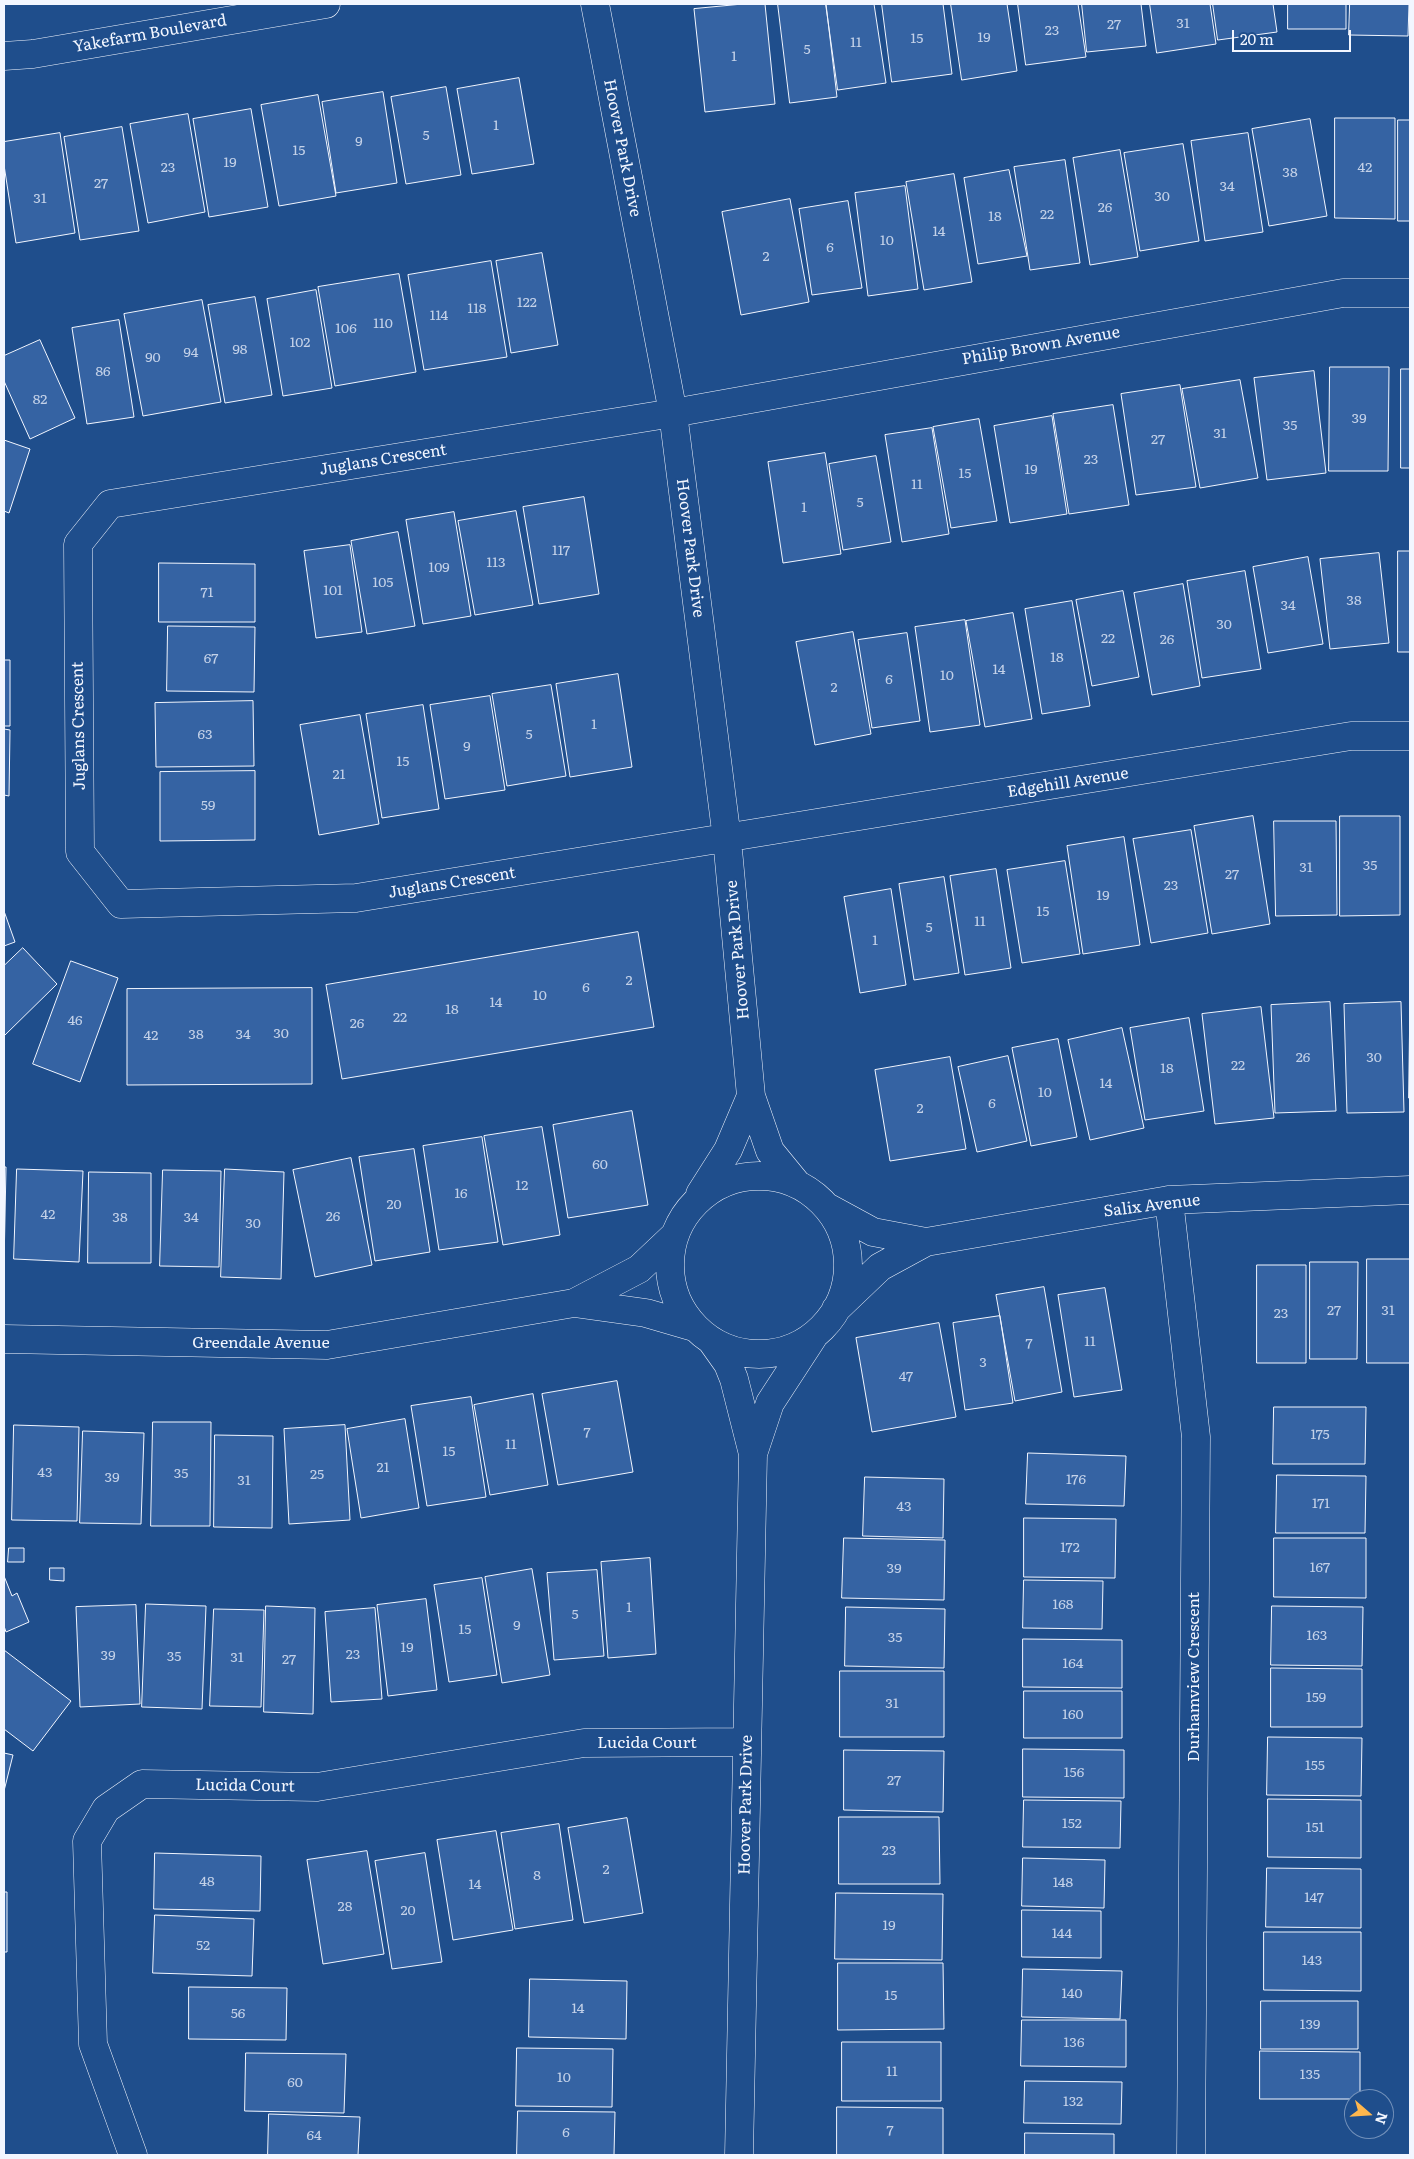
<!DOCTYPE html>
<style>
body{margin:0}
#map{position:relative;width:1414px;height:2159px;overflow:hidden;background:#1f4e8c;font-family:Literata,serif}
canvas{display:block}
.frame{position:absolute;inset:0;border:5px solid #f2f6ff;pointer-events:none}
.north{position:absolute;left:1344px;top:2089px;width:50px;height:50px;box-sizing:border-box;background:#1f4e8c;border:1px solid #7391ba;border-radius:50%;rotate:109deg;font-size:14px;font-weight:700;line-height:20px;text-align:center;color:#f2f6ff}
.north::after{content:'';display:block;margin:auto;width:18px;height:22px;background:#ffb74d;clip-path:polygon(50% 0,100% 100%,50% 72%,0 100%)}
.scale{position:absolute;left:1232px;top:30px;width:119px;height:22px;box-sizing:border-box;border:2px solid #f2f6ff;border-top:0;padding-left:6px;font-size:15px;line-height:18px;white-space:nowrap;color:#f2f6ff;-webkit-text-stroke:4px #1f4e8c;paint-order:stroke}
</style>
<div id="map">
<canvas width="1414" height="2159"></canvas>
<div class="frame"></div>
<div class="north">N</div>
<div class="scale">20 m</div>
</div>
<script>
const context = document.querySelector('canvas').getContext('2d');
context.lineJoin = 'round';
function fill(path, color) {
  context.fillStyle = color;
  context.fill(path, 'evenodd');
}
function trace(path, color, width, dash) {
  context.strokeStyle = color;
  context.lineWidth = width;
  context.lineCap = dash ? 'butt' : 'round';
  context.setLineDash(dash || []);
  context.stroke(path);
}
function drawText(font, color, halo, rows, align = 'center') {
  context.font = font + ' Literata,serif';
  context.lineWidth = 4;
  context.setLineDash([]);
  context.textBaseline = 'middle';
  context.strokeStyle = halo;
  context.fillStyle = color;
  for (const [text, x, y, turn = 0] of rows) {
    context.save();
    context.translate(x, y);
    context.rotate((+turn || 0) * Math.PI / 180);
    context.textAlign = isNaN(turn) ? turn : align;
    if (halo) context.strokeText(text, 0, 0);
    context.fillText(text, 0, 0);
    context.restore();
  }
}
const building = new Path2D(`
 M 743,4 L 765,4 L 775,104 L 705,112 L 694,9 Z
 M 778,4 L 826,4 L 837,97 L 790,103 Z
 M 826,4 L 874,4 L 886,83 L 838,90 Z
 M 882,4 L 943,4 L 952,74 L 892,82 Z
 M 951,4 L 1007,4 L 1017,71 L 962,80 Z
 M 1018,4 L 1078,4 L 1086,57 L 1026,65 Z
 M 1082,4 L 1141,4 L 1146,46 L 1087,52 Z
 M 1150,4 L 1210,4 L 1216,44 L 1157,53 Z
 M 1213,4 L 1273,4 L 1277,32 L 1218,40 Z
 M 1288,4 L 1346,4 L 1346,29 L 1288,29 Z
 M 1350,4 L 1409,4 L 1408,36 L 1349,35 Z
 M 519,78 L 534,164 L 472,174 L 457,89 Z
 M 446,87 L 461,175 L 406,184 L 391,97 Z
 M 383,92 L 397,183 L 336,193 L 322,102 Z
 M 318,95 L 336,196 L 279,206 L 261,105 Z
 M 251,109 L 268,207 L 209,217 L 193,119 Z
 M 188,114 L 205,212 L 148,223 L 130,124 Z
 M 1335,118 L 1395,118 L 1395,219 L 1335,218 Z
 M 1310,119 L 1327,216 L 1269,226 L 1252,129 Z
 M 1398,120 L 1410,120 L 1410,221 L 1398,221 Z
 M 122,127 L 139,231 L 80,240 L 64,137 Z
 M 60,133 L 75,233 L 16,243 L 4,165 L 4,142 Z
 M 1248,133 L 1263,232 L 1205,241 L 1191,141 Z
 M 1183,144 L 1199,241 L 1140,251 L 1124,153 Z
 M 1120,150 L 1138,257 L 1090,265 L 1073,158 Z
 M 1065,160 L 1080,263 L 1030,270 L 1014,167 Z
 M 1009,170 L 1027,256 L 978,264 L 964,178 Z
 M 954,174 L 972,282 L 924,290 L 906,182 Z
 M 905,186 L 918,289 L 868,296 L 855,193 Z
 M 790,199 L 809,302 L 741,315 L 722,212 Z
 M 848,201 L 862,288 L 812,295 L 799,209 Z
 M 542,253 L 558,345 L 511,353 L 496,261 Z
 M 491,261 L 507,357 L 424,370 L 408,275 Z
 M 399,274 L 416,372 L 335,386 L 318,287 Z
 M 316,290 L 332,388 L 283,396 L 267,299 Z
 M 255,297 L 272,395 L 225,403 L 208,305 Z
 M 202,300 L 221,402 L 143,416 L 124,314 Z
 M 119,320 L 134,417 L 87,424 L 72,328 Z
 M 40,340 L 75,418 L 30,439 L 4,381 L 4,356 Z
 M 1330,367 L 1389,367 L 1388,471 L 1329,471 Z
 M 1401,369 L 1410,369 L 1410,468 L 1401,468 Z
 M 1314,371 L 1326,473 L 1267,480 L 1254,378 Z
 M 1240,380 L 1258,478 L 1200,488 L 1182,389 Z
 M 1180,385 L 1196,487 L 1136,495 L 1121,394 Z
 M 1113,405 L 1129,505 L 1069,514 L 1053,414 Z
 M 1052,416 L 1067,514 L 1010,523 L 994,426 Z
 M 979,419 L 997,521 L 951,528 L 933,427 Z
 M 932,428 L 949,534 L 902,542 L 885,435 Z
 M 4,440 L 30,449 L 9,513 L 4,511 Z
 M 825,453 L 841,554 L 783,563 L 768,462 Z
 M 876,456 L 891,542 L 843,550 L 829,464 Z
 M 584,497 L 599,594 L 539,604 L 523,507 Z
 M 516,511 L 533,605 L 475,615 L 458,521 Z
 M 454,512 L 471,616 L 423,624 L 406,520 Z
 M 398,532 L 415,626 L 367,634 L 351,541 Z
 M 350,545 L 362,632 L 316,638 L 304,551 Z
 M 1398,551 L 1410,551 L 1410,652 L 1398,652 Z
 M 1379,553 L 1389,643 L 1330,649 L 1320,559 Z
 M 1308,557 L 1323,644 L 1268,653 L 1253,567 Z
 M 159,563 L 255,564 L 255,622 L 159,622 Z
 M 1245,571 L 1261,669 L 1202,678 L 1187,581 Z
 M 1183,584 L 1200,686 L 1152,695 L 1134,593 Z
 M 1123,591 L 1139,677 L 1092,686 L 1076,600 Z
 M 1072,601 L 1090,706 L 1042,714 L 1025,609 Z
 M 1013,613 L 1032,719 L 985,727 L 966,621 Z
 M 965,620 L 980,725 L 930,732 L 915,627 Z
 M 168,626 L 255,627 L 254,692 L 167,691 Z
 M 853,632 L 871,734 L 815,745 L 796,642 Z
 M 907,633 L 920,721 L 872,728 L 858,640 Z
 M 4,660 L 10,660 L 10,726 L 4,726 Z
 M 618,674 L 632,767 L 570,777 L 556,684 Z
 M 551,685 L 566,776 L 507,786 L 492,694 Z
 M 490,696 L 505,790 L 445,799 L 430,705 Z
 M 253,701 L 254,766 L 156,767 L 155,703 Z
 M 423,705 L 439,809 L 382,818 L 366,714 Z
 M 360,715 L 379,824 L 319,835 L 300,725 Z
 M 4,729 L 10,730 L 9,796 L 4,795 Z
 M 255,771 L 255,840 L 160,841 L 160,772 Z
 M 1253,816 L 1270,924 L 1212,934 L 1194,826 Z
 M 1340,816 L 1400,816 L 1400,915 L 1340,916 Z
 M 1274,821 L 1336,821 L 1337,915 L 1276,916 Z
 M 1191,830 L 1208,933 L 1151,943 L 1133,839 Z
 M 1124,837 L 1140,945 L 1083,954 L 1067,846 Z
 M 1065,861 L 1080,954 L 1022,963 L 1007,870 Z
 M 996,869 L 1011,968 L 965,975 L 950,876 Z
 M 944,877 L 959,973 L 914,980 L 899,884 Z
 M 891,889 L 906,985 L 860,993 L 844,897 Z
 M 4,911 L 15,942 L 4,946 Z
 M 638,932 L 654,1027 L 342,1079 L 326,985 Z
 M 23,948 L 57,984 L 4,1036 L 4,966 Z
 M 71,961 L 118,978 L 80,1082 L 33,1064 Z
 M 312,988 L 312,1084 L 127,1085 L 127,989 Z
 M 1410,998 L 1410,1098 L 1409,1098 Z
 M 1330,1002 L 1336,1111 L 1275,1113 L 1271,1005 Z
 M 1401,1002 L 1404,1112 L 1347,1113 L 1344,1004 Z
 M 1261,1007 L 1274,1118 L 1215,1124 L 1202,1014 Z
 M 1189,1018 L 1204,1111 L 1145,1120 L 1130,1028 Z
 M 1122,1028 L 1144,1128 L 1090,1140 L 1068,1040 Z
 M 1058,1039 L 1077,1137 L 1031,1146 L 1012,1048 Z
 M 1008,1056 L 1027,1141 L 977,1152 L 958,1067 Z
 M 950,1057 L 966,1149 L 890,1161 L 875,1070 Z
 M 632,1111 L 648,1205 L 568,1218 L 553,1125 Z
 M 542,1127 L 560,1235 L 503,1245 L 484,1136 Z
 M 482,1137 L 498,1242 L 439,1250 L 423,1146 Z
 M 414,1149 L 430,1252 L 375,1261 L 359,1157 Z
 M 351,1158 L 372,1265 L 315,1277 L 293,1170 Z
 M 4,1167 L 6,1167 L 4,1266 Z
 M 17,1169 L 83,1171 L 79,1262 L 14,1259 Z
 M 225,1169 L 284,1172 L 281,1279 L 221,1277 Z
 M 163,1170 L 221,1171 L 219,1267 L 160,1266 Z
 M 89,1172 L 151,1173 L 151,1263 L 88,1263 Z
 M 1367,1259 L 1410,1259 L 1410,1363 L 1367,1363 Z
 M 1310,1262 L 1358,1262 L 1357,1359 L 1310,1359 Z
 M 1257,1265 L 1306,1265 L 1306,1363 L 1257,1363 Z
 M 1044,1287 L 1062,1392 L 1015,1401 L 996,1295 Z
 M 1105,1288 L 1122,1390 L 1074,1397 L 1058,1295 Z
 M 1000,1316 L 1013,1403 L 965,1410 L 953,1323 Z
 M 939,1323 L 956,1417 L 872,1432 L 856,1338 Z
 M 617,1381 L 633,1472 L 558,1485 L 542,1394 Z
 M 533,1394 L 548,1485 L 490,1495 L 474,1405 Z
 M 471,1397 L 486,1497 L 427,1506 L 411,1406 Z
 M 1274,1407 L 1366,1407 L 1365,1464 L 1273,1464 Z
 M 405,1419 L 419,1508 L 361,1518 L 347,1429 Z
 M 153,1422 L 211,1422 L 210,1526 L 151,1526 Z
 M 14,1425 L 79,1427 L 77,1521 L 12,1520 Z
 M 345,1425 L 350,1520 L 289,1524 L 284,1429 Z
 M 83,1431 L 144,1433 L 141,1524 L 80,1523 Z
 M 215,1435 L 273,1436 L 272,1528 L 214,1527 Z
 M 1028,1453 L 1126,1456 L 1124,1506 L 1026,1504 Z
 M 1277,1475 L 1366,1476 L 1365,1533 L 1276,1533 Z
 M 865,1477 L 944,1479 L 943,1538 L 863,1536 Z
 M 1024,1518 L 1116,1519 L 1115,1578 L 1024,1577 Z
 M 844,1538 L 945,1540 L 944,1600 L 842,1598 Z
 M 1274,1538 L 1366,1538 L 1366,1598 L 1274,1597 Z
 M 9,1548 L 24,1548 L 24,1562 L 8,1562 Z
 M 650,1558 L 656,1654 L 608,1658 L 601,1562 Z
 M 50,1568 L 64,1568 L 64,1581 L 50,1580 Z
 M 532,1569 L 550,1675 L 502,1683 L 485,1577 Z
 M 597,1570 L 604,1656 L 554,1660 L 547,1573 Z
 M 4,1576 L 12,1596 L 17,1593 L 29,1622 L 6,1632 L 4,1626 Z
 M 482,1578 L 497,1675 L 449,1682 L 434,1585 Z
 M 1024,1580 L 1103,1581 L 1102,1629 L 1023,1628 Z
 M 426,1599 L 437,1690 L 388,1696 L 377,1605 Z
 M 146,1604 L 206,1606 L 202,1709 L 142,1707 Z
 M 136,1605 L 140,1704 L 80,1707 L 76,1607 Z
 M 266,1606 L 315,1608 L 313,1714 L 264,1712 Z
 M 1272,1606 L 1363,1607 L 1362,1666 L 1271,1665 Z
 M 846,1607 L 945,1609 L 944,1668 L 845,1666 Z
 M 375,1608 L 382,1699 L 331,1702 L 325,1612 Z
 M 214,1609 L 264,1610 L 261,1707 L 210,1706 Z
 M 1023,1639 L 1122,1640 L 1122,1688 L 1023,1687 Z
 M 4,1650 L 71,1701 L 33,1751 L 4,1729 Z
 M 1271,1668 L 1362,1669 L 1362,1727 L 1271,1727 Z
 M 840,1671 L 944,1671 L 944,1737 L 840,1737 Z
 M 1024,1691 L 1122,1691 L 1122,1738 L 1024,1738 Z
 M 1268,1737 L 1362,1738 L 1361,1796 L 1267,1795 Z
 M 1023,1749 L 1124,1750 L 1124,1798 L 1023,1797 Z
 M 844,1750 L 944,1751 L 943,1812 L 844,1810 Z
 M 4,1753 L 13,1755 L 4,1791 Z
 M 1268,1799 L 1361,1800 L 1361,1858 L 1268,1857 Z
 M 1024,1800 L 1121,1801 L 1120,1848 L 1023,1847 Z
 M 839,1817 L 939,1817 L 940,1884 L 839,1884 Z
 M 627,1818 L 643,1913 L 584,1923 L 568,1828 Z
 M 559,1824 L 573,1920 L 515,1929 L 501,1833 Z
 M 496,1831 L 513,1930 L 453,1940 L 437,1840 Z
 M 367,1851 L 384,1954 L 323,1964 L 307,1860 Z
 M 155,1853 L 261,1856 L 260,1911 L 154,1909 Z
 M 425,1853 L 442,1962 L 392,1969 L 375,1861 Z
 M 1023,1858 L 1105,1860 L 1104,1908 L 1022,1906 Z
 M 1267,1868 L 1361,1869 L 1361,1928 L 1266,1927 Z
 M 4,1892 L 7,1892 L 7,1952 L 4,1952 Z
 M 836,1893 L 943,1894 L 942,1960 L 835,1959 Z
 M 1022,1910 L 1101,1911 L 1101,1958 L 1022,1957 Z
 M 155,1915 L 254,1919 L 252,1976 L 153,1973 Z
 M 1264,1932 L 1361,1932 L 1361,1991 L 1264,1990 Z
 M 838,1963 L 943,1963 L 944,2029 L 838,2030 Z
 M 1023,1969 L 1122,1971 L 1120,2019 L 1022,2017 Z
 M 530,1979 L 627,1981 L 626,2039 L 529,2037 Z
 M 189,1987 L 287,1988 L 286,2040 L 189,2039 Z
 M 1261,2001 L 1358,2001 L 1358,2049 L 1261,2049 Z
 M 1022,2020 L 1126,2020 L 1126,2067 L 1021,2066 Z
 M 842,2042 L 941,2042 L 941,2101 L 842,2101 Z
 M 517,2048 L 613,2049 L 612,2107 L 516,2106 Z
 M 1260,2051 L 1360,2052 L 1360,2099 L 1260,2099 Z
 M 246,2053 L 346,2054 L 344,2113 L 245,2111 Z
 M 1025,2081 L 1122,2082 L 1121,2124 L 1024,2123 Z
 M 837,2107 L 943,2108 L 943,2155 L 837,2155 Z
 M 518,2111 L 615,2112 L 614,2155 L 517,2155 Z
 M 269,2114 L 360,2117 L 358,2155 L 268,2155 Z
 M 1025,2133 L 1114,2134 L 1114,2155 L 1025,2155 Z`);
const minor = new Path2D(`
 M 595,4 L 673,413 L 727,839 L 751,1096 L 770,1151 L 797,1184
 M 4,56 L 33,54 L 326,4
 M 1410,293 L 1343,293 L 673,413 L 110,504 L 78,544 L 80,852 L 121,904 L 356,898 L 1351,736 L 1410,736
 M670 1265a89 89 0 1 1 178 0a89 89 0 1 1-178 0Z
 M 700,1194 L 728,1150 L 751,1096
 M 1169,1200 L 1196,1437 L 1191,2155
 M 827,1207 L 873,1232 L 926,1242
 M 574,1303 L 639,1269 L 675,1235
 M 836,1309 L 880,1267 L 926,1242 L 1169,1200 L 1410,1190
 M 4,1339 L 327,1345 L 574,1303 L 646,1313 L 694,1327
 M 711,1340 L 728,1364 L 734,1379 L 753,1454 L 739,2155
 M 753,1454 L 770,1403 L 813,1337
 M 133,2155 L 93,2044 L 87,1841 L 106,1809 L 142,1784 L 317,1787 L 584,1743 L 747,1742`);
const numberNames = [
 ["31",1183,24],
 ["27",1114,25],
 ["23",1052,31],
 ["19",984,38],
 ["15",917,39],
 ["11",856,43],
 ["5",807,50],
 ["1",734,57],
 ["1",496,126],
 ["5",426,136],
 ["9",359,142],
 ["15",299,151],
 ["19",230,163],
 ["23",168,168],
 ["42",1365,168],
 ["38",1290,173],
 ["27",101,184],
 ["34",1227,187],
 ["30",1162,197],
 ["31",40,199],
 ["26",1105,208],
 ["22",1047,215],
 ["18",995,217],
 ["14",939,232],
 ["10",887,241],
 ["6",830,248],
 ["2",766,257],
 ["122",527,303],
 ["118",477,309],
 ["114",439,316],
 ["110",383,324],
 ["106",346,329],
 ["102",300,343],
 ["98",240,350],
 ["94",191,353],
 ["90",153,358],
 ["86",103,372],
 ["82",40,400],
 ["39",1359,419],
 ["35",1290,426],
 ["31",1220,434],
 ["27",1158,440],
 ["23",1091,460],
 ["19",1031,470],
 ["15",965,474],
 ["11",917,485],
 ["5",860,503],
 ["1",804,508],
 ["117",561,551],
 ["113",496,563],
 ["109",439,568],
 ["105",383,583],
 ["101",333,591],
 ["71",207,593],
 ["38",1354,601],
 ["34",1288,606],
 ["30",1224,625],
 ["22",1108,639],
 ["26",1167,640],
 ["18",1057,658],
 ["67",211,659],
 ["14",999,670],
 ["10",947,676],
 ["6",889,680],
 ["2",834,688],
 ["1",594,725],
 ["63",205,735],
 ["5",529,735],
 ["9",467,747],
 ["15",403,762],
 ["21",339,775],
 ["59",208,806],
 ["35",1370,866],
 ["31",1306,868],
 ["27",1232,875],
 ["23",1171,886],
 ["19",1103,896],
 ["15",1043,912],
 ["11",980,922],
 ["5",929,928],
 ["1",875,941],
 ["2",629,981],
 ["6",586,988],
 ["10",540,996],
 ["14",496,1003],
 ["18",452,1010],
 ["22",400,1018],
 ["46",75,1021],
 ["26",357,1024],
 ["30",281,1034],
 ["38",196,1035],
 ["34",243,1035],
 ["42",151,1036],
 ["26",1303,1058],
 ["30",1374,1058],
 ["22",1238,1066],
 ["18",1167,1069],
 ["14",1106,1084],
 ["10",1045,1093],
 ["6",992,1104],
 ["2",920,1109],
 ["60",600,1165],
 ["12",522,1186],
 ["16",461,1194],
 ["20",394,1205],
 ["42",48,1215],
 ["26",333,1217],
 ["38",120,1218],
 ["34",191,1218],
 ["30",253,1224],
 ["27",1334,1311],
 ["31",1388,1311],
 ["23",1281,1314],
 ["11",1090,1342],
 ["7",1029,1344],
 ["3",983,1363],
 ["47",906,1377],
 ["7",587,1433],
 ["175",1320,1435],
 ["11",511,1445],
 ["15",449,1452],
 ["21",383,1468],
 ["43",45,1473],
 ["35",181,1474],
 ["25",317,1475],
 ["39",112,1478],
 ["176",1076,1480],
 ["31",244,1481],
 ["171",1321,1504],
 ["43",904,1507],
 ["172",1070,1548],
 ["167",1320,1568],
 ["39",894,1569],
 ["168",1063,1605],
 ["1",629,1608],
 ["5",575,1615],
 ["9",517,1626],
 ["15",465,1630],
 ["163",1317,1636],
 ["35",895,1638],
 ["19",407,1648],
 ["23",353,1655],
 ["39",108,1656],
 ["35",174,1657],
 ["31",237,1658],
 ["27",289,1660],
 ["164",1073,1664],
 ["159",1316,1698],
 ["31",892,1704],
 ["160",1073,1715],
 ["155",1315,1766],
 ["156",1074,1773],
 ["27",894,1781],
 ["152",1072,1824],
 ["151",1315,1828],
 ["23",889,1851],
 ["2",606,1870],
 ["8",537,1876],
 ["48",207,1882],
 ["148",1063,1883],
 ["14",475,1885],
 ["147",1314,1898],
 ["28",345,1907],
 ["20",408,1911],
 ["19",889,1926],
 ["144",1062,1934],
 ["52",203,1946],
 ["143",1312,1961],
 ["140",1072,1994],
 ["15",891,1996],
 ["14",578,2009],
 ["56",238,2014],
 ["139",1310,2025],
 ["136",1074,2043],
 ["11",892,2072],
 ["135",1310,2075],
 ["10",564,2078],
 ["60",295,2083],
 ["132",1073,2102],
 ["7",890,2131],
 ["6",566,2133],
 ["64",314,2136]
];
const streetNames = [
 ["Yakefarm Boulevard",150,34,-10],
 ["Hoover Park Drive",622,148,79],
 ["Philip Brown Avenue",1041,346,-10],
 ["Juglans Crescent",383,460,-9],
 ["Hoover Park Drive",690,548,83],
 ["Juglans Crescent",79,726,-91],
 ["Edgehill Avenue",1068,783,-9],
 ["Juglans Crescent",452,883,-9],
 ["Hoover Park Drive",738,950,-95],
 ["Salix Avenue",1152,1206,-7],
 ["Greendale Avenue",261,1343],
 ["Durhamview Crescent",1194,1677,-90],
 ["Lucida Court",647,1743],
 ["Lucida Court",245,1786,1],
 ["Hoover Park Drive",746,1805,-89]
];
fill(building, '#3563a3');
trace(building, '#f2f6ff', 1);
trace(minor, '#f2f6ff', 29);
trace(minor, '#1f4e8c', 28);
drawText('14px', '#c3d1e8', null, numberNames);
drawText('16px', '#f2f6ff', '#1f4e8c', streetNames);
</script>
